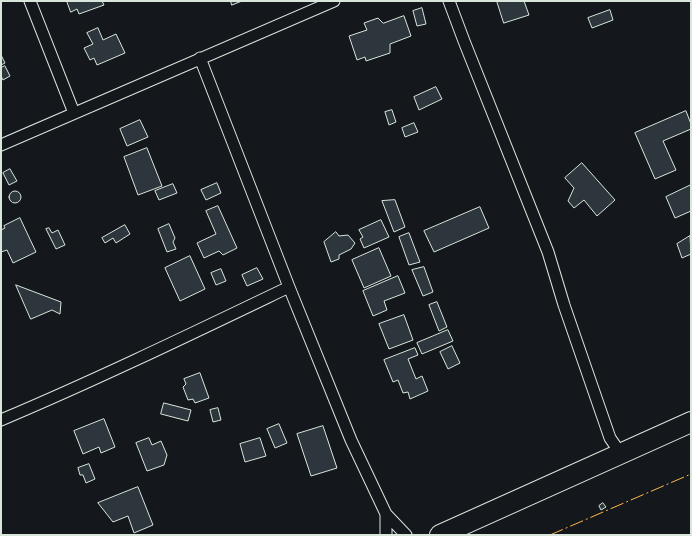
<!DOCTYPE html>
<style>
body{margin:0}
#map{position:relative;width:692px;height:536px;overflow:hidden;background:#14181c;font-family:Overpass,sans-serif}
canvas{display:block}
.frame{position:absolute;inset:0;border:2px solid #d8e6dc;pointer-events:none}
</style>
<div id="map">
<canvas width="692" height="536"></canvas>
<div class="frame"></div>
</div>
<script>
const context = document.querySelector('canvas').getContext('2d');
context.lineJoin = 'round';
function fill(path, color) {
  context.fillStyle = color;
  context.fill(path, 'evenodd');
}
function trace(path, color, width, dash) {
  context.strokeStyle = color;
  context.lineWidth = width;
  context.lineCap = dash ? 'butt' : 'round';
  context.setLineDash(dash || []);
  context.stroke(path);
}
const building = new Path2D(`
 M 67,1 L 102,1 L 104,5 L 79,14 L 77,9 L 71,12 Z
 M 231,1 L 242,1 L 232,5 Z
 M 497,1 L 524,1 L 529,15 L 504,23 Z
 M 422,8 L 426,24 L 417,26 L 413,11 Z
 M 610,10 L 613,20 L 592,28 L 588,18 Z
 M 404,16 L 411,36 L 390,44 L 390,53 L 366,61 L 365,57 L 357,60 L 349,36 L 367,30 L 364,23 L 378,18 L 383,23 Z
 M 98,28 L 103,40 L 116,34 L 125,53 L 97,65 L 94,58 L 90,60 L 84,48 L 93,44 L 87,33 Z
 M 1,55 L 5,63 L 1,65 Z
 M 5,66 L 10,76 L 3,80 L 1,76 L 1,68 Z
 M 436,87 L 442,99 L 419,110 L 414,97 Z
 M 392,110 L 396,122 L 389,125 L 385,112 Z
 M 686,111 L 691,124 L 691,129 L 663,141 L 676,170 L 655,179 L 635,133 Z
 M 140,120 L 148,137 L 127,146 L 120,129 Z
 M 414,123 L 418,132 L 405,137 L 402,128 Z
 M 147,148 L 162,186 L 138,195 L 124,157 Z
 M 582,163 L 615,200 L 597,216 L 584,200 L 574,208 L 568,201 L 574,188 L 565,178 Z
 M 10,169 L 17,181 L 9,185 L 3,173 Z
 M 217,183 L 221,193 L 206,200 L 201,190 Z
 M 173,184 L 177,193 L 159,200 L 155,191 Z
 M 691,185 L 691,211 L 675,218 L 666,197 Z
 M9 197a6 6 0 1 1 12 0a6 6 0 1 1-12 0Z
 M 395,200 L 405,227 L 394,232 L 382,201 Z
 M 218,206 L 237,248 L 223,255 L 219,251 L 204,258 L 197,243 L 216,234 L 206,211 Z
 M 480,207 L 489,228 L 434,252 L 424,231 Z
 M 20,218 L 36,252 L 13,263 L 7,250 L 1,252 L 1,230 L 5,228 L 4,226 Z
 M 381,220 L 389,237 L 364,248 L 360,239 L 363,237 L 359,230 Z
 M 169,224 L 175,238 L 173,242 L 176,249 L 167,252 L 158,229 Z
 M 125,225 L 130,234 L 116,243 L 113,238 L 105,243 L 102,238 Z
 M 49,228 L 52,233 L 58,230 L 65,245 L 56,249 L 46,229 Z
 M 336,232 L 339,236 L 348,235 L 355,243 L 351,249 L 339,255 L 339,259 L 331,262 L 324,242 Z
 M 409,233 L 420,262 L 409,265 L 399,237 Z
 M 690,236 L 691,254 L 682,258 L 677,244 Z
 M 379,248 L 391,276 L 364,288 L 352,260 Z
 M 190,256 L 205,289 L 180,301 L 165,268 Z
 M 424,267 L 433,292 L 423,296 L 412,270 Z
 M 257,268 L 263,279 L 247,286 L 242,275 Z
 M 221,269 L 226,281 L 216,285 L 211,273 Z
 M 398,276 L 405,293 L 384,301 L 387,310 L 373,316 L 363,291 Z
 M 16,285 L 61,302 L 60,314 L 52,310 L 31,319 Z
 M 437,302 L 447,327 L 439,331 L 429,305 Z
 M 404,315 L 413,340 L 389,349 L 379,324 Z
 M 448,330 L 453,341 L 422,354 L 417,343 Z
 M 452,346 L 460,363 L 448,369 L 440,352 Z
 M 415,348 L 418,355 L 408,359 L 416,379 L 422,376 L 428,391 L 410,399 L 408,392 L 403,393 L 398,380 L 393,382 L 384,360 Z
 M 200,373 L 209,398 L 195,403 L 193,399 L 188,400 L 183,387 L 186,384 L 184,379 Z
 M 164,403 L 191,410 L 188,421 L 161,414 Z
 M 218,408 L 221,420 L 213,422 L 210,410 Z
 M 104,419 L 115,447 L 101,453 L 99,447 L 83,454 L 74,431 Z
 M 279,424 L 287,443 L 275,448 L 267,429 Z
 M 323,426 L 337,468 L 311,476 L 297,434 Z
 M 149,438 L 152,445 L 161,441 L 167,455 L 164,465 L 147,471 L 136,443 Z
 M 260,438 L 266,456 L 245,462 L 240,444 Z
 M 89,464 L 95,479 L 86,483 L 83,475 L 80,475 L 78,468 Z
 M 138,487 L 153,525 L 134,533 L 128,516 L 113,522 L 98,503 Z
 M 603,503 L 606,507 L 601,510 L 599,506 Z`);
const street = new Path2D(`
 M 30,1 L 74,113
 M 449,1 L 464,41 L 548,252 L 564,305 L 610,438 L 621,454
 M 200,58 L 289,287 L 351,440 L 386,514 L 406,535
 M 1,145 L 334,1
 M 1,420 C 98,379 193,333 289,287
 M 386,535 L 386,514`);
const highway = new Path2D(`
 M 440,535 L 691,422`);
const power = new Path2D(`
 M 550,535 L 691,474`);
fill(building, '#2c363c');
trace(building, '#d8e6dc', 1);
trace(street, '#d8e6dc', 13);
trace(highway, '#d8e6dc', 22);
trace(street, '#14181c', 11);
trace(highway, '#14181c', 20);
trace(power, '#ffb74d', 1, [14, 3, 2, 3]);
</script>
